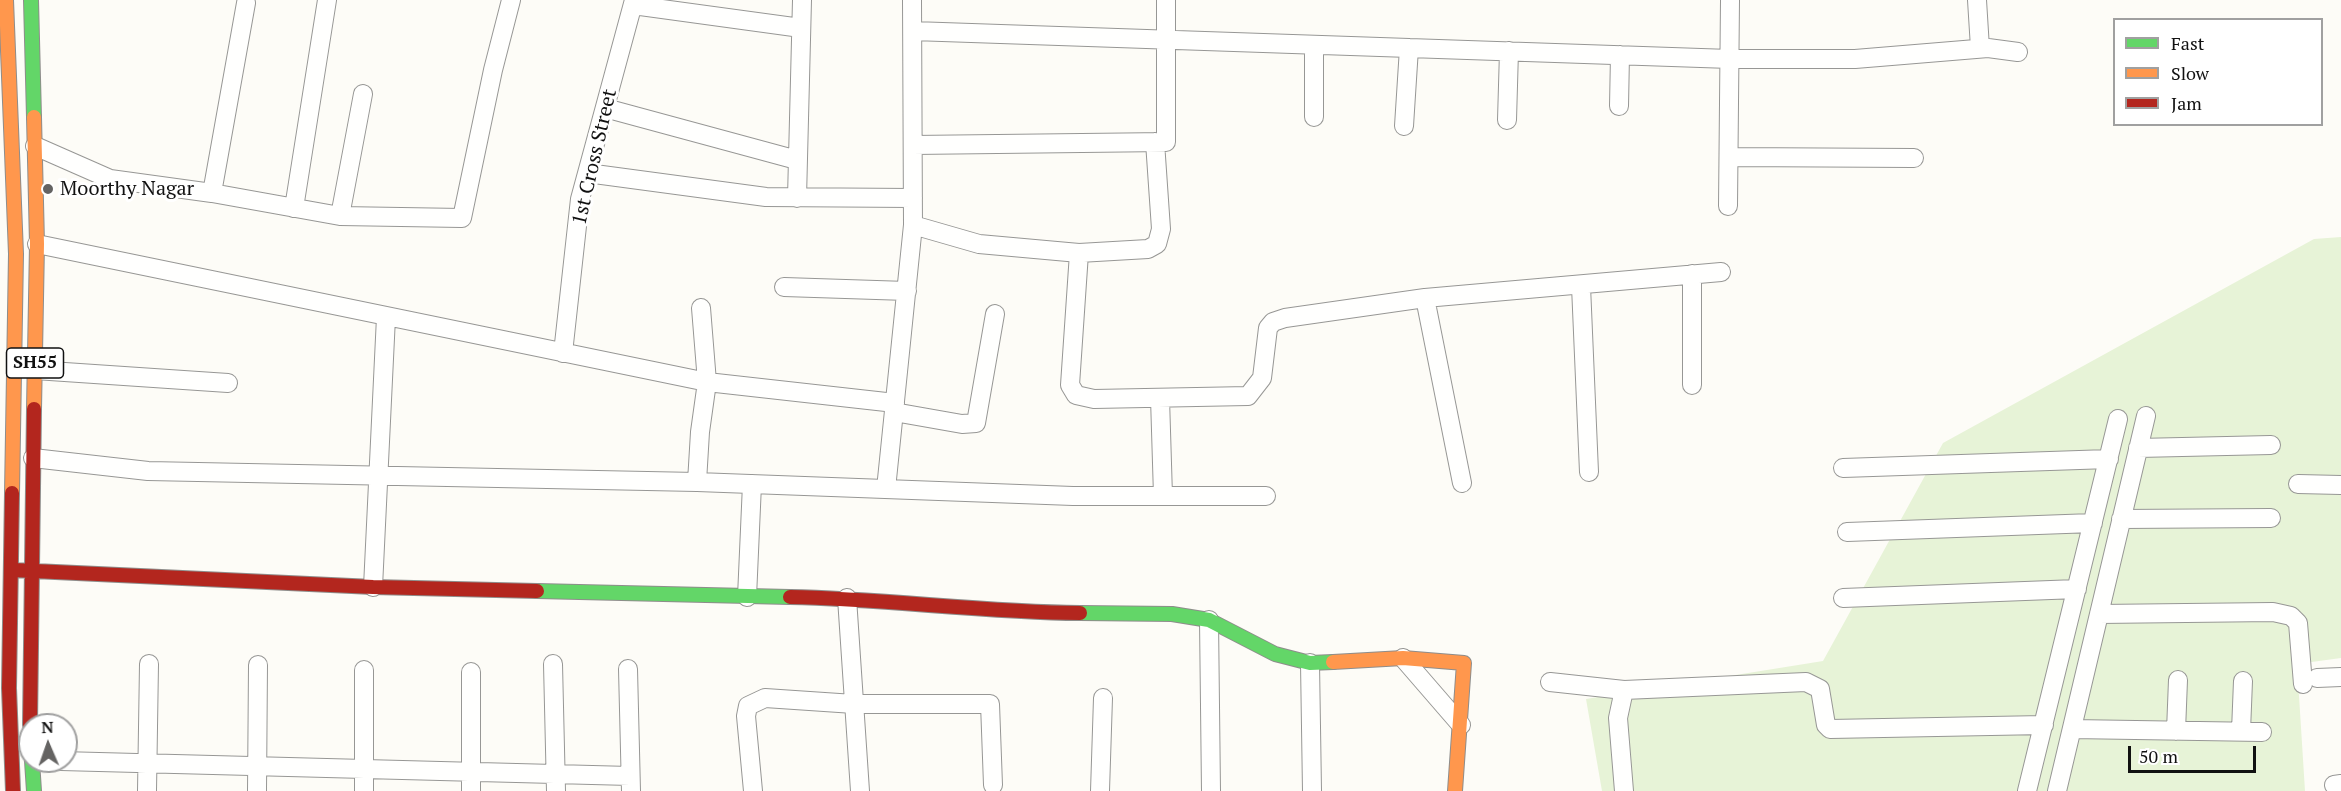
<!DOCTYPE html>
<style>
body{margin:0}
#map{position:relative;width:2341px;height:791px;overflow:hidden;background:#fdfcf7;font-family:"PT Serif",serif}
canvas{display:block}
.legend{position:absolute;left:2113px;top:18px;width:210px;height:108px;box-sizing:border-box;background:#fff;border:2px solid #a0a0a0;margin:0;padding:8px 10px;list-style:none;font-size:18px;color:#111}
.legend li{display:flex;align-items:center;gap:12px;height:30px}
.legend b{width:30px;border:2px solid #a0a0a0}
.north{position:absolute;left:18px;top:713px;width:60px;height:60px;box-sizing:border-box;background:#fff;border:2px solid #a0a0a0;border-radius:50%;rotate:358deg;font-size:16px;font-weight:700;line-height:24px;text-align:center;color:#111}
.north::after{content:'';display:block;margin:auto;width:21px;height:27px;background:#646362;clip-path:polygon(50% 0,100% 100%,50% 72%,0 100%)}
.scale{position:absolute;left:2128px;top:746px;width:128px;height:27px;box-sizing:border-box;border:3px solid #111;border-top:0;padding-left:8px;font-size:18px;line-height:21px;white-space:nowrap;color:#111;-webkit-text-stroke:4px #fff;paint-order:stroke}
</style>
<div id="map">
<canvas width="2341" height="791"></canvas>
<ul class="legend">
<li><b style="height:8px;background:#63d668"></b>Fast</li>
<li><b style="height:8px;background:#ff974d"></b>Slow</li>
<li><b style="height:8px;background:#b3261e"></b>Jam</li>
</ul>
<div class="north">N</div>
<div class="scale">50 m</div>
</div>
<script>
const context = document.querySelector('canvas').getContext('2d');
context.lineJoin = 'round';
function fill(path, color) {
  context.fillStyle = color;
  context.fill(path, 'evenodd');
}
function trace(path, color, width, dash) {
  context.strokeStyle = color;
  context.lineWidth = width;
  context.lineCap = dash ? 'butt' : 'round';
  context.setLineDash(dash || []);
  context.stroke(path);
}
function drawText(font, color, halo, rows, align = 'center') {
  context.font = font + ' "PT Serif",serif';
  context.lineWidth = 6;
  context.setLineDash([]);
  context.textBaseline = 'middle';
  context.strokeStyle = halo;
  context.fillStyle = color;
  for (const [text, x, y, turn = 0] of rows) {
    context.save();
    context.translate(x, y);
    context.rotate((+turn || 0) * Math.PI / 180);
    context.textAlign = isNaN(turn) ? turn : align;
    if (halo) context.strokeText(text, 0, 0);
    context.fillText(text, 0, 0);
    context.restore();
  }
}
const green = new Path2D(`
 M 2341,237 L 2341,658 L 2297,664 L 2305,791 L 1602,791 L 1586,699 L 1823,661 L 1943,443 L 2314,239 Z`);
const street = new Path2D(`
 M 1977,0 L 1980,48
 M 633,5 L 801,28
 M 913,31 L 1730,59 L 1855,59 L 1988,48 L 2018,52
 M 1314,45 L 1314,117
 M 1619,106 L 1620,55
 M 605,108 L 797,160
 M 1507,120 L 1509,51
 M 1404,126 L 1409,48
 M 913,145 L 1166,142 L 1166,0
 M 35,146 L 110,179 L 212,193 L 340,216 L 462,218 L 493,70 L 511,0
 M 1730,157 L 1914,158
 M 587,173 L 766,197 L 913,198
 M 212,193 L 246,3
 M 797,198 L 802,0
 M 1728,206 L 1730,0
 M 294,208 L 327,0
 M 340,216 L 363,94
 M 913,225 L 979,244 L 1079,253 L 1148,249 L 1157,244 L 1161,229 L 1155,142
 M 37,244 L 707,382 L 700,432 L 697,482
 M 1079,253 L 1070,385 L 1076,395 L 1094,399 L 1248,396 L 1262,378 L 1268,328 L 1273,322 L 1285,318 L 1425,298 L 1721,272
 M 1692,274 L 1692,385
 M 1581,286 L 1589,472
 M 784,287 L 907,291
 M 1425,298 L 1462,483
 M 701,308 L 707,382 L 895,403
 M 563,353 L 580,199 L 634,0
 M 35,370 L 228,383
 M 1160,398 L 1163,496
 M 894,412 L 962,424 L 976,423 L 995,314
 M 2138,448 L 2271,445
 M 33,458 L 148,471 L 697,482 L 1073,496 L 1266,496
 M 1843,468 L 2109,459
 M 2298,484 L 2341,485
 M 886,489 L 913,225 L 912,0
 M 2121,519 L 2271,518
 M 1847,532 L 2093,523
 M 373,587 L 386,317
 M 747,597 L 752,484
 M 847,598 L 860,791
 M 1843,598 L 2077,589
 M 2099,614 L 2273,612 L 2291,616 L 2298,623 L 2303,684
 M 1209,620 L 1211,791
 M 1403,658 L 1461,725
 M 1310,663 L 1312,791
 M 553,664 L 556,791
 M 628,669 L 631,791
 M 471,672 L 471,791
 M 2317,678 L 2341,677
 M 1550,682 L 1624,690 L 1806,682 L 1820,689 L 1826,725 L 1830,729 L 2044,725
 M 2072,729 L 2262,732
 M 2176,731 L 2178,680
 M 2241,731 L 2243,681
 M 61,761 L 630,776
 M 2334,785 L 2341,784
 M 147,791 L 149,664
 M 257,791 L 258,665
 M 364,791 L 364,670
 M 753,791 L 746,716 L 748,706 L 765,698 L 854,704 L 990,704 L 993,785
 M 1100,791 L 1103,698
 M 1624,791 L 1618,718 L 1624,690
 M 2027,791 L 2118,419
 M 2057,791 L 2146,416`);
const fast = new Path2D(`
 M 31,0 L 34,117
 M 537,591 L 790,597
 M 1080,613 L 1172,614 L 1209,620 L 1275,654 L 1310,663 L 1333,662
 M 32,761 L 34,791`);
const slow = new Path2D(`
 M 6,0 L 16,254 L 12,493
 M 34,117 L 37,244 L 34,409
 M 1333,662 L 1403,658 L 1464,663 L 1455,791`);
const jam = new Path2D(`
 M 12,493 L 9,688 L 13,791
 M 13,570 L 373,587 L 537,591
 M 790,597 C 887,599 983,612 1080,613
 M 30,725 L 34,409`);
const markers = [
 [48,189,6,"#646362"]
];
const shields = [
 [35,363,57]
];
const shieldNames = [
 ["SH55",35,363]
];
const streetNames = [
 ["1st Cross Street",595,157,-77]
];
const poiNames = [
 ["Moorthy Nagar",60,189]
];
fill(green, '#e7f3d7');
trace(street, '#979795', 20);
trace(fast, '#8e8d8b', 16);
trace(slow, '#8e8d8b', 16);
trace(jam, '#8e8d8b', 16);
trace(street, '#fffffe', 18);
trace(fast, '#63d668', 14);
trace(slow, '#ff974d', 14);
trace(jam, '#b3261e', 14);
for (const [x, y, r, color] of markers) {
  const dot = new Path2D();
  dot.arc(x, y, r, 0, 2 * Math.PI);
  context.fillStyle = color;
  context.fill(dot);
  trace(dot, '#fff', 2);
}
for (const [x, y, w] of shields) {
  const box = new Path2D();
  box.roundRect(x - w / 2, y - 15, w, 30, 4.5);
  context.fillStyle = '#fff';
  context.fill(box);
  trace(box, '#111', 1.5);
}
drawText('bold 18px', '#111', null, shieldNames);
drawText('20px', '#111', '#fff', streetNames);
drawText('20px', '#111', '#fff', poiNames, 'left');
</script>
